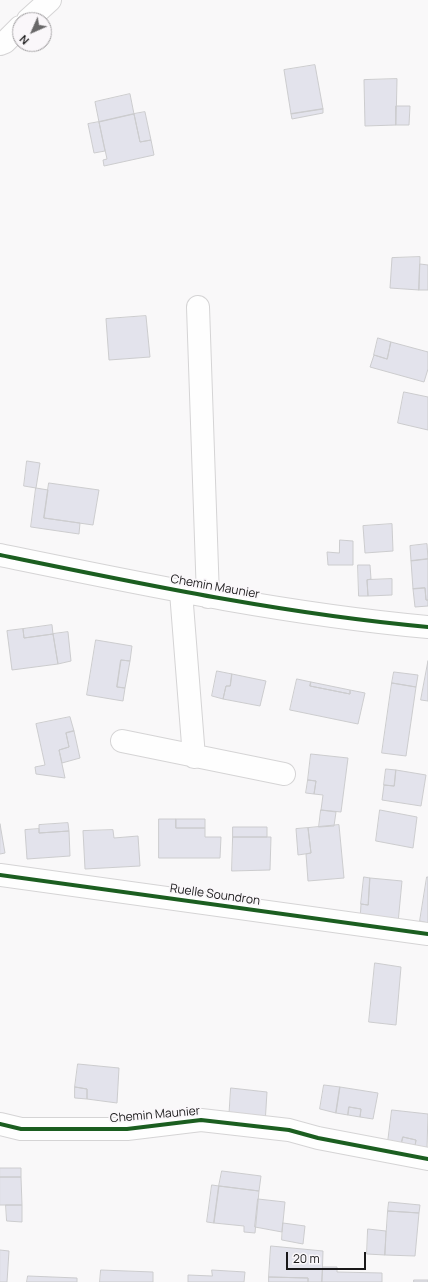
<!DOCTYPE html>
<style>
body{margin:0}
#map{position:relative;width:428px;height:1282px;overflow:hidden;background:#f9f8f9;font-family:Manrope,sans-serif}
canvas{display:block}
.north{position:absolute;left:12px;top:12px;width:40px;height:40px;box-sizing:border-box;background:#faf7fa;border:1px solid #a09ea0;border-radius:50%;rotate:225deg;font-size:11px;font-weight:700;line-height:16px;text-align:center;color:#1a191a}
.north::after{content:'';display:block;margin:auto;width:14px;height:18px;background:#686768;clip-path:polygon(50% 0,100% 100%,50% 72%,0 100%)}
.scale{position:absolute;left:286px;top:1252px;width:80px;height:18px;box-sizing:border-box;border:2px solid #1a191a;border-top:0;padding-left:5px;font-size:12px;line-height:14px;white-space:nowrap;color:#1a191a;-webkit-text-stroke:3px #faf7fa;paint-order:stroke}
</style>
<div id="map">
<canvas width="428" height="1282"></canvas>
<div class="north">N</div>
<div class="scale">20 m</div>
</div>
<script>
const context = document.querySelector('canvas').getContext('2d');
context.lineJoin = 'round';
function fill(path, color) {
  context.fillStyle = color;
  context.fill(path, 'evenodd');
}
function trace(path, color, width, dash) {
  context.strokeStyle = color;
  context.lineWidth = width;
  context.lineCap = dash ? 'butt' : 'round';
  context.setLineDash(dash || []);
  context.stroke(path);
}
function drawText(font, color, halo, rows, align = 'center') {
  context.font = font + ' Manrope,sans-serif';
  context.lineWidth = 3.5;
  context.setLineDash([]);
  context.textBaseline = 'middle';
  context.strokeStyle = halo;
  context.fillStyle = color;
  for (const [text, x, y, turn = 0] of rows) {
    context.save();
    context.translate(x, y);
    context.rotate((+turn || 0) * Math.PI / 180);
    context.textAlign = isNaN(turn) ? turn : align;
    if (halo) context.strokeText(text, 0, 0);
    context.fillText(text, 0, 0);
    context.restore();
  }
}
const building = new Path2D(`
 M 315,65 L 323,109 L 291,114 L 284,70 Z
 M 397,79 L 396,125 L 365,126 L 364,80 Z
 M 130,94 L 134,114 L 99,122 L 95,102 Z
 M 396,106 L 410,106 L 409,125 L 396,125 Z
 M 323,109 L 323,113 L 292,119 L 291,114 Z
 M 145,112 L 151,140 L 140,142 L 134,114 Z
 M 134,114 L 140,142 L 151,140 L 154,155 L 104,166 L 103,160 L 107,159 L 99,122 Z
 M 99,122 L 105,151 L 94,153 L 88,124 Z
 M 420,257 L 419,290 L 390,288 L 392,258 Z
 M 420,264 L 428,265 L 428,290 L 419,290 Z
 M 146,316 L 150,357 L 109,360 L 106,319 Z
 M 378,338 L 391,342 L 387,359 L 374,355 Z
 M 391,342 L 428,352 L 428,369 L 424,382 L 370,367 L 374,355 L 387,359 Z
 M 404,392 L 428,397 L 428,430 L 398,423 Z
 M 27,461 L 40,463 L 36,488 L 24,486 Z
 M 49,483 L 99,490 L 93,525 L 44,518 Z
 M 36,488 L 48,490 L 44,518 L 80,523 L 79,534 L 31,527 Z
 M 392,524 L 393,551 L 365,553 L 363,526 Z
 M 340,540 L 353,541 L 353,565 L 328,565 L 327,552 L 339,553 Z
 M 427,544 L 428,559 L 411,561 L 410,546 Z
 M 428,559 L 428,600 L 426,600 L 425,588 L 413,589 L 411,561 Z
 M 358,565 L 370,565 L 371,579 L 367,580 L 368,596 L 359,596 Z
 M 392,579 L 392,595 L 368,596 L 367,580 Z
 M 425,588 L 426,600 L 428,600 L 428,606 L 415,607 L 413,589 Z
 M 52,625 L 53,634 L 24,638 L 23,629 Z
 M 23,629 L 24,638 L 53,634 L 58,664 L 12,670 L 7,631 Z
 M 68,632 L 71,661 L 58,664 L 53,634 Z
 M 96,640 L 132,646 L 130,661 L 121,660 L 117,687 L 125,688 L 123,701 L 87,695 Z
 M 121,660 L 130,661 L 125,688 L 117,687 Z
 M 428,661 L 428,701 L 421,700 Z
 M 217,671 L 232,674 L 230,686 L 226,686 L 223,699 L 212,696 Z
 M 394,672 L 418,675 L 416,687 L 392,683 Z
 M 232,674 L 266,681 L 260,706 L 223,699 L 226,686 L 230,686 Z
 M 297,679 L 311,682 L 310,686 L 350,694 L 350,690 L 365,693 L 358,724 L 290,710 Z
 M 311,682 L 350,690 L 350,694 L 310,686 Z
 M 392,683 L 416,687 L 406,756 L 382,753 Z
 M 70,717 L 74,731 L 66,733 L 69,747 L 59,750 L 65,778 L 36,774 L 35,767 L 45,765 L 36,724 Z
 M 74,731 L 80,758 L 62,763 L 59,750 L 69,747 L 66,733 Z
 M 311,754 L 348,758 L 341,812 L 321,810 L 323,795 L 314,794 L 316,781 L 308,780 Z
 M 386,769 L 396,770 L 394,786 L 384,785 Z
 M 396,770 L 426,775 L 421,806 L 382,800 L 384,785 L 394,786 Z
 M 308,780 L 316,781 L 314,794 L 306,793 Z
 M 321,810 L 336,812 L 334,826 L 319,827 Z
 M 380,810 L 417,817 L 413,848 L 376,841 Z
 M 159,819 L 176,819 L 176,828 L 205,828 L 205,837 L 221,837 L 220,858 L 159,858 Z
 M 176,819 L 205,819 L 205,828 L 176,828 Z
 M 68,823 L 69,831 L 39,833 L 39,825 Z
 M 0,824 L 5,853 L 0,854 Z
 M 339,825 L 344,878 L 308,881 L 306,854 L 311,853 L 308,828 Z
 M 233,827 L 267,827 L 267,837 L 233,837 Z
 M 308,828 L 311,853 L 298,855 L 296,829 Z
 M 39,829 L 39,833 L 69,831 L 70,856 L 27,859 L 25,830 Z
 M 113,830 L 114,838 L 138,836 L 140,866 L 85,869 L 83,831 Z
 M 233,837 L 271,837 L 270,870 L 232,871 Z
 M 364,877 L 370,878 L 368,905 L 361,904 Z
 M 427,877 L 428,877 L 428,923 L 420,921 Z
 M 370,878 L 402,881 L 398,923 L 360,920 L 361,904 L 368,905 Z
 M 375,963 L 401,967 L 396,1025 L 369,1022 Z
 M 78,1064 L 119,1068 L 117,1103 L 87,1099 L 87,1089 L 75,1087 Z
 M 324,1085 L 340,1087 L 336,1113 L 320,1109 Z
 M 75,1087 L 87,1089 L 87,1099 L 75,1098 Z
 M 340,1087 L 378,1093 L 373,1119 L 360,1117 L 361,1109 L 349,1107 L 348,1115 L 336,1113 Z
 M 231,1088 L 267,1092 L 265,1124 L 229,1120 Z
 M 349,1107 L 361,1109 L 360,1117 L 348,1115 Z
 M 392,1110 L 428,1114 L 427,1148 L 415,1146 L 416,1140 L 403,1137 L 401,1145 L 388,1142 Z
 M 403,1137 L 416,1140 L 415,1146 L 400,1149 Z
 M 0,1168 L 21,1168 L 21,1177 L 0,1177 Z
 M 222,1171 L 261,1176 L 259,1191 L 219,1186 Z
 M 0,1177 L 21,1177 L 22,1205 L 0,1205 Z
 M 212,1185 L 219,1186 L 214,1223 L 207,1222 Z
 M 219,1186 L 259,1191 L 255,1233 L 244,1232 L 244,1226 L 214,1223 Z
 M 258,1199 L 285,1202 L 282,1232 L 255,1227 Z
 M 389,1202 L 420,1205 L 419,1213 L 388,1211 Z
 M 6,1205 L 22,1205 L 22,1222 L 7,1221 Z
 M 388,1211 L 419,1213 L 415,1256 L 385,1255 Z
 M 283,1223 L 305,1226 L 303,1244 L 282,1240 Z
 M 368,1229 L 386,1231 L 385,1255 L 367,1254 Z
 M 271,1246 L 323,1251 L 322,1282 L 308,1282 L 308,1278 L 269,1277 Z
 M 0,1250 L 9,1251 L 7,1282 L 0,1282 Z
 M 323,1267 L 337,1267 L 337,1272 L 382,1273 L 382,1282 L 322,1282 Z
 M 101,1270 L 153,1272 L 153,1282 L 100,1282 Z
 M 212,1270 L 245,1272 L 244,1282 L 188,1282 L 188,1275 L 212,1276 Z
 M 28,1276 L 77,1278 L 77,1282 L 27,1282 Z
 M 269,1277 L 308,1278 L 308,1282 L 269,1282 Z
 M 414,1280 L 428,1280 L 428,1282 L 414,1282 Z`);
const minor = new Path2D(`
 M 28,20 L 50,0
 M 0,44 L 5,42 L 20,27
 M 198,307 L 208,597
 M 0,555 C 142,584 284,614 428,627
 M 181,592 L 194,757
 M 122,741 L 284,774
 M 0,875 L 428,934
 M 0,1124 L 21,1129 L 127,1129 L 201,1120 L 289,1130 L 318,1138 L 428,1159`);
const cycleway = new Path2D(`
 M 0,555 C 142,584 284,614 428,627
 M 0,875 L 428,934
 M 0,1124 L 21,1129 L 127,1129 L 201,1120 L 289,1130 L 318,1138 L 428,1159`);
const streetNames = [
 ["Chemin Maunier",215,587,10],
 ["Ruelle Soundron",215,895,8],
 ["Chemin Maunier",155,1115,-5]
];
fill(building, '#e3e3ec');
trace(building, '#ccccce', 1);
trace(minor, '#d5d4d5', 24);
trace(minor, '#fefefe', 22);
trace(cycleway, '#1b5e20', 4);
drawText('12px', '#1a191a', '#faf7fa', streetNames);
</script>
